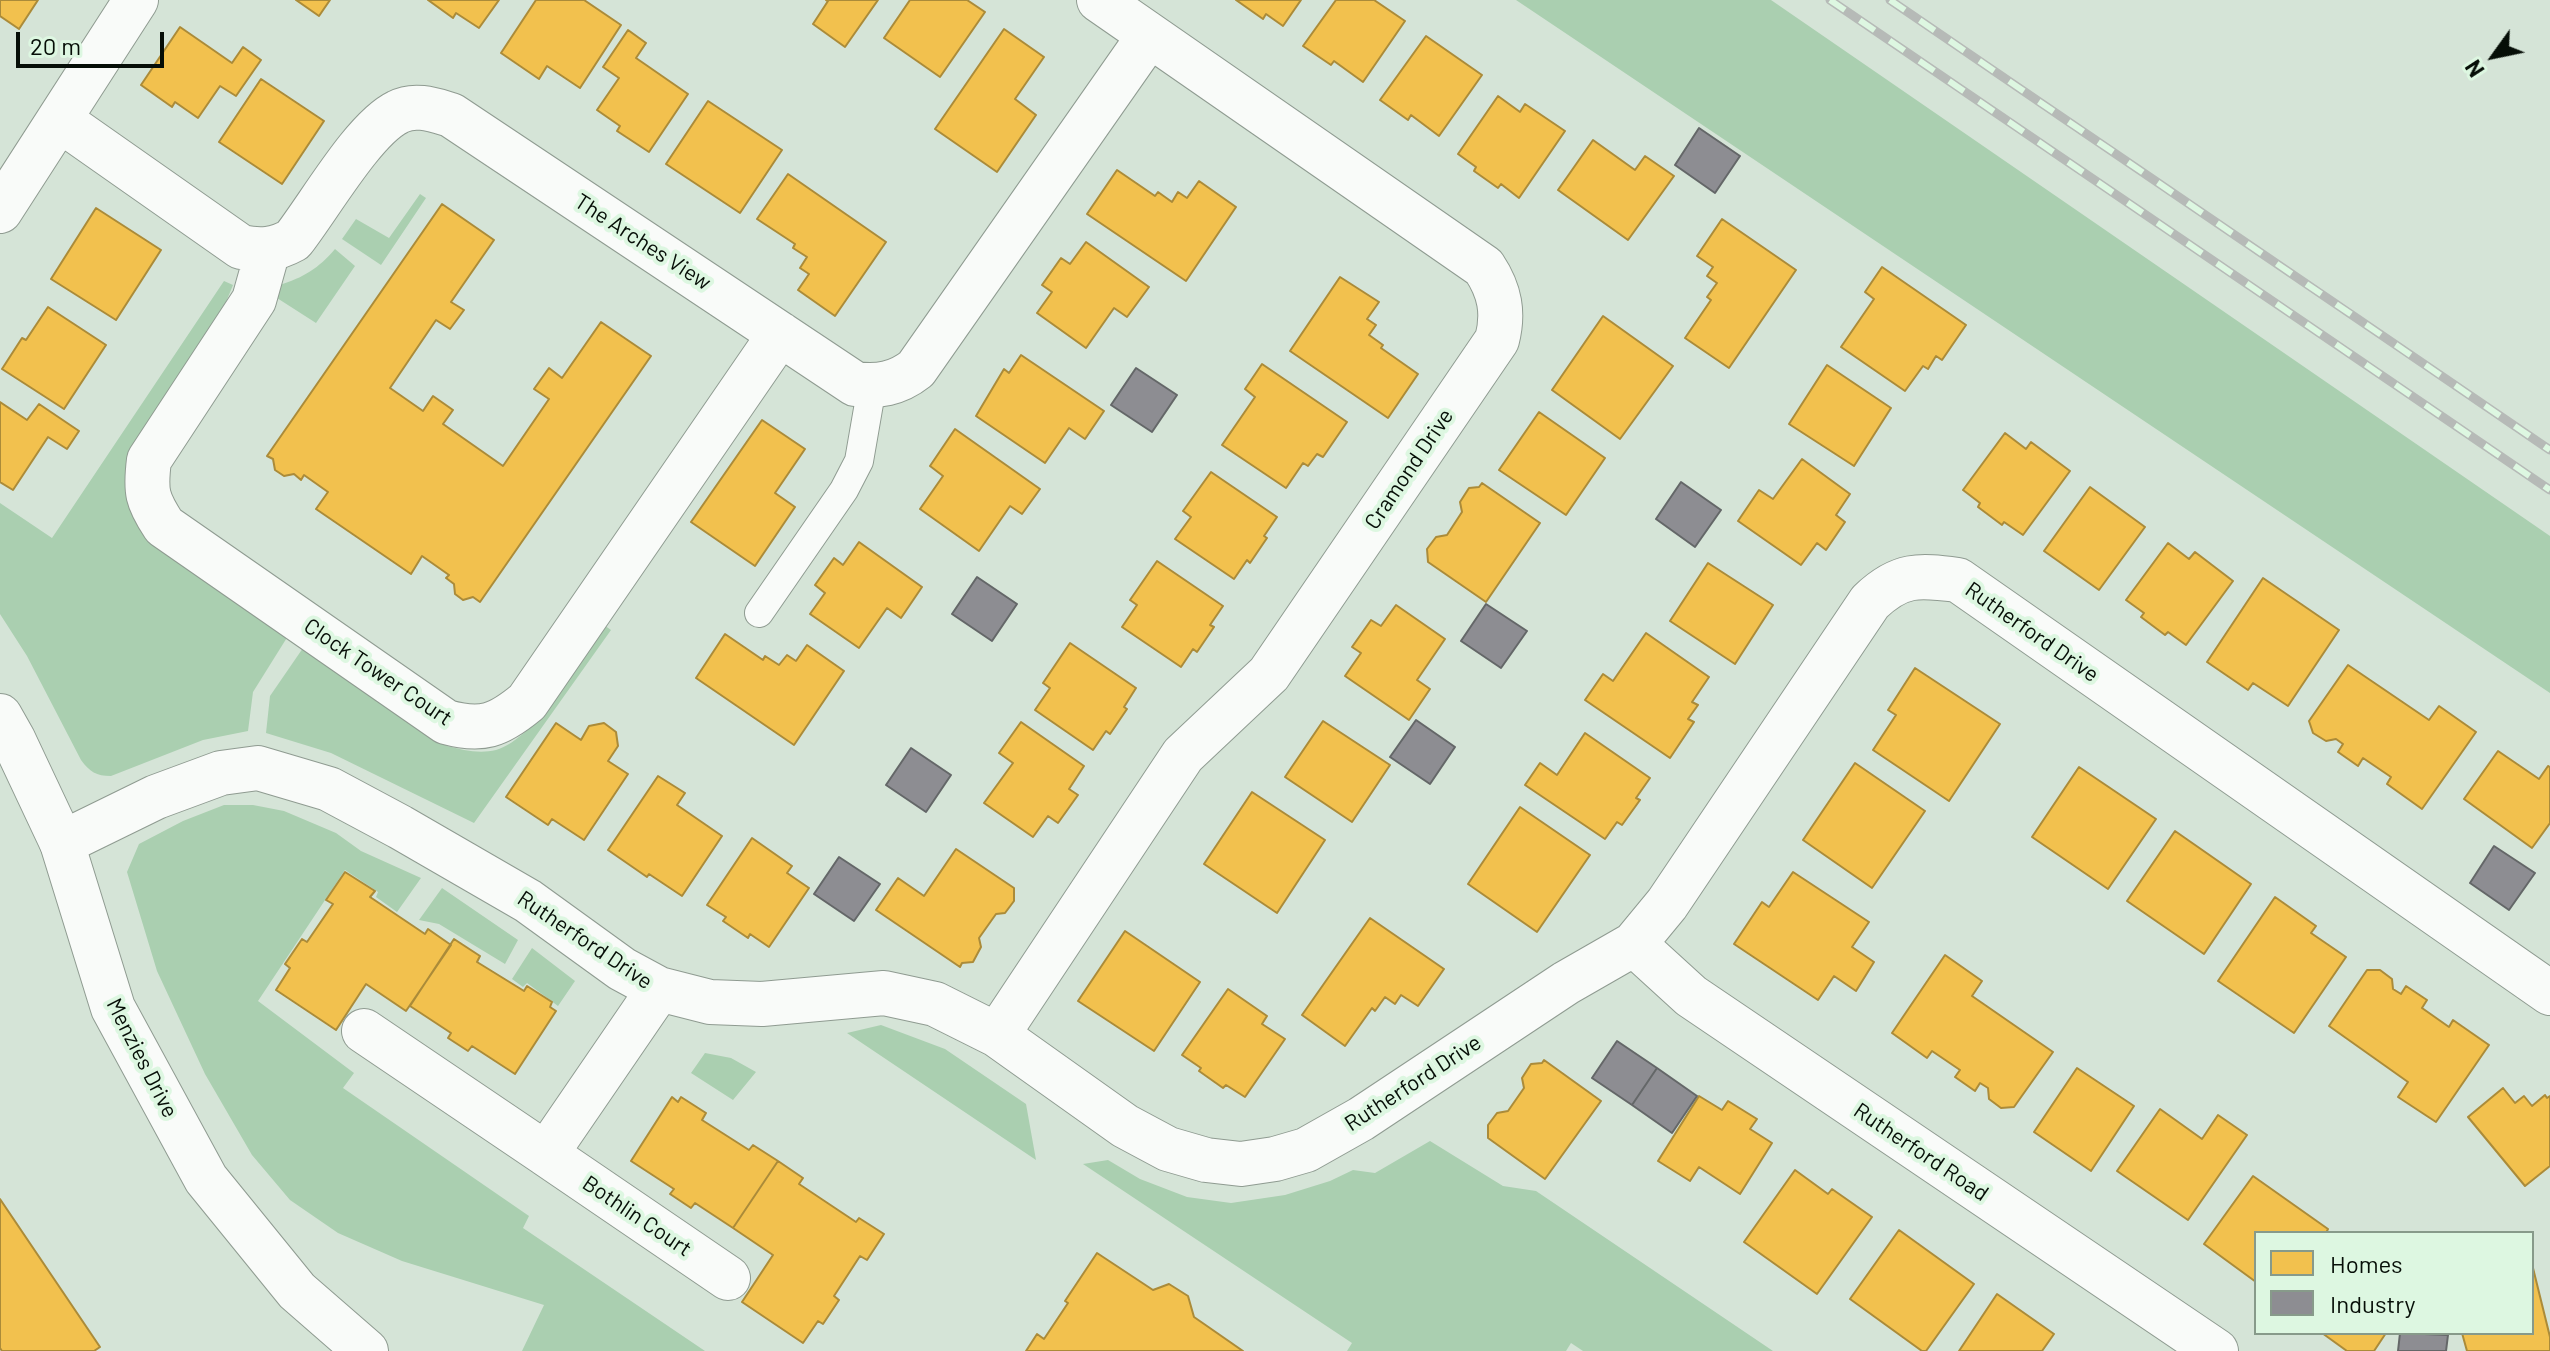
<!DOCTYPE html>
<style>
body{margin:0}
#map{position:relative;width:2550px;height:1351px;overflow:hidden;background:#d5e4d7;font-family:Barlow,sans-serif}
canvas{display:block}
.legend{position:absolute;left:2254px;top:1231px;width:280px;height:104px;box-sizing:border-box;background:#ddf7e1;border:2px solid #879a8a;margin:0;padding:10px 14px;list-style:none;font-size:24px;color:#060e07}
.legend li{display:flex;align-items:center;gap:16px;height:40px}
.legend b{width:40px;border:2px solid #879a8a}
.north{position:absolute;left:2454px;top:16px;width:80px;height:80px;-webkit-text-stroke:6px #ddf7e1;paint-order:stroke;rotate:237deg;font-size:22px;font-weight:700;line-height:32px;text-align:center;color:#060e07}
.north::after{content:'';display:block;margin:auto;width:28px;height:36px;background:#060e07;clip-path:polygon(50% 0,100% 100%,50% 72%,0 100%)}
.scale{position:absolute;left:16px;top:32px;width:148px;height:36px;box-sizing:border-box;border:4px solid #060e07;border-top:0;padding-left:10px;font-size:24px;line-height:28px;white-space:nowrap;color:#060e07;-webkit-text-stroke:6px #ddf7e1;paint-order:stroke}
</style>
<div id="map">
<canvas width="2550" height="1351"></canvas>
<ul class="legend">
<li><b style="height:22px;background:#f2c14e"></b>Homes</li>
<li><b style="height:22px;background:#8d8d92"></b>Industry</li>
</ul>
<div class="north">N</div>
<div class="scale">20 m</div>
</div>
<script>
const context = document.querySelector('canvas').getContext('2d');
context.lineJoin = 'round';
function fill(path, color) {
  context.fillStyle = color;
  context.fill(path, 'evenodd');
}
function trace(path, color, width, dash) {
  context.strokeStyle = color;
  context.lineWidth = width;
  context.lineCap = dash ? 'butt' : 'round';
  context.setLineDash(dash || []);
  context.stroke(path);
}
function drawText(font, color, halo, rows, align = 'center') {
  context.font = font + ' Barlow,sans-serif';
  context.lineWidth = 8;
  context.setLineDash([]);
  context.textBaseline = 'middle';
  context.strokeStyle = halo;
  context.fillStyle = color;
  for (const [text, x, y, turn = 0] of rows) {
    context.save();
    context.translate(x, y);
    context.rotate((+turn || 0) * Math.PI / 180);
    context.textAlign = isNaN(turn) ? turn : align;
    if (halo) context.strokeText(text, 0, 0);
    context.fillText(text, 0, 0);
    context.restore();
  }
}
const green = new Path2D(`
 M 1516,0 L 1771,0 L 2550,536 L 2550,693 Z
 M 420,194 L 426,198 L 381,265 L 342,239 L 356,219 L 389,238 Z
 M 335,249 L 355,266 L 316,323 L 277,298 L 279,285 C 303,278 319,268 335,249 Z
 M 224,281 L 233,285 L 226,302 L 139,437 L 130,479 L 288,636 L 253,692 L 248,731 L 203,740 L 111,776 C 96,776 90,772 81,760 L 27,656 L 0,614 L 0,503 L 52,538 Z
 M 604,625 L 611,630 L 474,823 L 331,753 L 266,733 L 270,696 L 303,648 L 447,746 C 463,750 479,754 496,750 C 537,738 579,661 604,625 Z
 M 224,805 L 253,805 L 284,811 L 336,833 L 361,851 L 421,878 L 397,912 L 376,897 L 378,892 L 345,870 L 258,1001 L 354,1073 L 343,1088 L 529,1216 L 523,1228 L 705,1351 L 522,1351 L 544,1305 L 402,1261 L 338,1233 L 290,1200 L 252,1155 L 205,1074 L 157,971 L 127,872 L 139,844 L 183,821 Z
 M 442,888 L 518,940 L 505,964 L 439,924 L 419,920 Z
 M 532,948 L 575,981 L 558,1006 L 527,983 L 523,987 L 512,979 Z
 M 881,1025 L 945,1049 L 1026,1104 L 1036,1160 L 847,1033 Z
 M 705,1053 L 731,1058 L 756,1072 L 733,1100 L 691,1073 Z
 M 1430,1141 L 1503,1186 L 1536,1191 L 1773,1351 L 1583,1351 L 1571,1343 L 1566,1351 L 1347,1351 L 1352,1343 L 1083,1164 L 1108,1160 L 1140,1179 L 1187,1197 L 1231,1203 L 1285,1195 L 1330,1181 L 1353,1170 L 1375,1173 Z`);
const homes = new Path2D(`
 M 0,0 L 38,0 L 19,29 L 0,16 Z
 M 296,0 L 330,0 L 319,16 Z
 M 428,0 L 499,0 L 479,28 L 456,13 L 453,18 Z
 M 536,0 L 584,0 L 621,25 L 580,88 L 547,66 L 539,79 L 501,53 Z
 M 826,0 L 878,0 L 845,47 L 813,24 L 828,1 Z
 M 910,0 L 967,0 L 985,12 L 940,77 L 884,38 Z
 M 1236,0 L 1301,0 L 1283,26 L 1266,14 L 1263,19 Z
 M 1336,0 L 1374,0 L 1405,21 L 1363,82 L 1334,61 L 1331,65 L 1303,46 Z
 M 180,27 L 232,63 L 243,47 L 261,60 L 236,96 L 220,86 L 198,118 L 175,102 L 172,107 L 141,85 Z
 M 1004,29 L 1044,57 L 1015,99 L 1036,115 L 997,172 L 935,129 Z
 M 628,30 L 646,43 L 636,58 L 688,94 L 649,152 L 617,131 L 620,126 L 597,110 L 619,78 L 603,67 Z
 M 1426,36 L 1482,75 L 1439,136 L 1411,115 L 1408,120 L 1380,100 Z
 M 261,79 L 324,121 L 282,184 L 219,142 Z
 M 1498,96 L 1520,112 L 1525,104 L 1565,131 L 1519,198 L 1501,184 L 1498,188 L 1474,171 L 1476,167 L 1458,154 Z
 M 708,101 L 782,150 L 740,213 L 666,164 Z
 M 1593,140 L 1635,170 L 1645,156 L 1674,176 L 1628,240 L 1558,190 Z
 M 1117,170 L 1155,196 L 1158,192 L 1172,202 L 1178,192 L 1187,198 L 1199,181 L 1236,207 L 1186,281 L 1087,214 Z
 M 788,174 L 886,242 L 835,316 L 798,290 L 809,274 L 800,268 L 807,257 L 793,248 L 795,244 L 757,219 Z
 M 442,204 L 494,240 L 451,302 L 464,310 L 450,329 L 436,320 L 390,388 L 423,411 L 433,396 L 453,410 L 443,424 L 503,466 L 549,399 L 534,389 L 549,368 L 562,378 L 601,322 L 651,356 L 480,602 L 473,597 L 463,600 L 455,594 L 454,584 L 446,578 L 449,575 L 422,556 L 411,574 L 316,509 L 328,492 L 304,475 L 301,480 L 294,474 L 284,476 L 275,470 L 273,459 L 267,456 Z
 M 96,208 L 161,250 L 116,320 L 51,279 Z
 M 1722,219 L 1796,270 L 1729,368 L 1685,338 L 1711,300 L 1707,297 L 1717,283 L 1707,276 L 1713,267 L 1697,256 Z
 M 1086,242 L 1149,287 L 1127,317 L 1114,308 L 1086,348 L 1037,313 L 1052,292 L 1042,285 L 1061,258 L 1070,264 Z
 M 1882,267 L 1966,325 L 1942,360 L 1936,356 L 1928,369 L 1923,366 L 1905,391 L 1841,347 L 1874,299 L 1865,292 Z
 M 1340,277 L 1379,302 L 1367,319 L 1376,325 L 1369,335 L 1383,345 L 1381,348 L 1418,374 L 1388,418 L 1290,351 Z
 M 48,307 L 106,345 L 64,409 L 2,369 L 22,338 L 26,340 Z
 M 1603,316 L 1673,366 L 1620,439 L 1552,390 Z
 M 1021,355 L 1104,411 L 1085,439 L 1069,428 L 1045,463 L 976,416 L 1004,369 L 1009,373 Z
 M 1262,364 L 1347,422 L 1323,457 L 1317,454 L 1308,466 L 1303,463 L 1286,488 L 1222,445 L 1255,397 L 1245,389 Z
 M 1827,365 L 1891,408 L 1854,466 L 1789,424 Z
 M 0,402 L 27,420 L 39,404 L 79,431 L 67,449 L 48,437 L 13,490 L 0,482 Z
 M 1539,412 L 1605,458 L 1566,515 L 1499,470 Z
 M 762,420 L 805,449 L 775,493 L 795,507 L 755,566 L 691,522 Z
 M 955,429 L 1040,489 L 1022,514 L 1010,506 L 979,551 L 920,509 L 943,476 L 930,466 Z
 M 2005,433 L 2026,449 L 2031,442 L 2070,471 L 2023,535 L 2004,522 L 2002,525 L 1978,507 L 1980,503 L 1963,490 Z
 M 1802,459 L 1850,494 L 1836,515 L 1845,522 L 1826,550 L 1817,543 L 1801,565 L 1738,521 L 1759,490 L 1773,499 Z
 M 1211,472 L 1277,517 L 1264,536 L 1267,538 L 1250,563 L 1247,560 L 1234,579 L 1175,539 L 1191,517 L 1183,511 Z
 M 1482,483 L 1540,523 L 1486,602 L 1428,562 L 1427,549 L 1436,537 L 1447,535 L 1462,512 L 1460,502 L 1469,488 L 1479,487 Z
 M 2090,487 L 2145,527 L 2099,590 L 2044,551 Z
 M 859,542 L 922,587 L 901,618 L 887,608 L 859,648 L 810,614 L 825,593 L 815,585 L 834,558 L 843,565 Z
 M 2168,543 L 2189,559 L 2195,552 L 2233,581 L 2186,645 L 2168,632 L 2165,635 L 2141,617 L 2144,613 L 2126,600 Z
 M 1157,561 L 1223,606 L 1210,625 L 1214,627 L 1197,652 L 1193,649 L 1181,667 L 1122,627 L 1137,605 L 1130,600 Z
 M 1708,563 L 1773,605 L 1735,664 L 1670,621 Z
 M 2263,578 L 2339,630 L 2288,706 L 2253,683 L 2248,690 L 2207,662 Z
 M 1396,605 L 1445,639 L 1417,680 L 1430,689 L 1409,720 L 1345,676 L 1361,653 L 1352,647 L 1371,620 L 1381,626 Z
 M 1646,633 L 1709,677 L 1692,702 L 1698,705 L 1688,719 L 1694,722 L 1670,758 L 1585,700 L 1603,674 L 1613,681 Z
 M 725,634 L 763,660 L 765,656 L 779,665 L 787,655 L 796,661 L 807,645 L 844,671 L 794,745 L 696,678 Z
 M 1070,643 L 1136,688 L 1124,707 L 1127,709 L 1110,734 L 1106,731 L 1093,750 L 1035,710 L 1050,688 L 1043,683 Z
 M 2348,665 L 2429,720 L 2439,706 L 2476,732 L 2422,809 L 2387,784 L 2391,777 L 2363,758 L 2358,766 L 2338,752 L 2343,744 L 2336,739 L 2326,741 L 2313,733 L 2309,721 Z
 M 1915,668 L 2000,724 L 1949,801 L 1873,750 L 1896,715 L 1888,710 Z
 M 1323,721 L 1390,765 L 1352,822 L 1285,777 Z
 M 1021,722 L 1084,766 L 1069,789 L 1078,795 L 1058,823 L 1048,816 L 1033,837 L 984,803 L 1013,763 L 999,753 Z
 M 556,723 L 581,740 L 589,726 L 604,723 L 616,732 L 618,746 L 608,761 L 628,774 L 584,840 L 552,819 L 548,825 L 506,797 Z
 M 1585,733 L 1650,778 L 1636,798 L 1640,800 L 1622,825 L 1617,822 L 1605,839 L 1525,785 L 1540,763 L 1557,775 Z
 M 2498,751 L 2539,779 L 2548,766 L 2550,767 L 2550,823 L 2532,848 L 2464,799 Z
 M 1855,763 L 1925,811 L 1872,888 L 1803,840 Z
 M 2079,767 L 2156,819 L 2108,889 L 2032,837 Z
 M 658,776 L 685,793 L 677,805 L 722,836 L 682,896 L 649,874 L 647,877 L 608,850 Z
 M 1252,792 L 1325,840 L 1277,913 L 1204,864 Z
 M 1520,807 L 1590,855 L 1537,932 L 1468,884 Z
 M 2175,831 L 2251,884 L 2204,954 L 2127,901 Z
 M 752,838 L 792,866 L 787,873 L 809,888 L 769,947 L 750,934 L 748,938 L 723,921 L 726,917 L 707,905 Z
 M 956,849 L 1014,888 L 1014,901 L 1005,913 L 996,914 L 979,938 L 981,947 L 973,962 L 962,963 L 960,967 L 876,910 L 898,878 L 924,896 Z
 M 345,872 L 375,891 L 370,897 L 425,934 L 428,929 L 451,945 L 406,1011 L 366,984 L 336,1030 L 276,990 L 290,968 L 285,964 L 302,939 L 307,942 L 333,904 L 326,900 Z
 M 1793,872 L 1869,922 L 1852,947 L 1874,962 L 1856,991 L 1834,976 L 1818,1000 L 1734,944 L 1762,902 L 1769,907 Z
 M 2275,897 L 2316,926 L 2311,933 L 2346,957 L 2294,1033 L 2218,981 Z
 M 1370,918 L 1444,969 L 1418,1006 L 1401,995 L 1395,1004 L 1385,997 L 1375,1011 L 1372,1008 L 1345,1046 L 1302,1015 Z
 M 1125,931 L 1200,982 L 1154,1051 L 1078,1001 Z
 M 454,939 L 480,956 L 477,962 L 524,991 L 527,986 L 552,1002 L 550,1007 L 556,1011 L 515,1074 L 472,1046 L 468,1051 L 448,1038 L 451,1033 L 410,1006 Z
 M 1945,955 L 1982,981 L 1972,996 L 2053,1052 L 2014,1107 L 2001,1108 L 1989,1099 L 1988,1088 L 1980,1083 L 1975,1091 L 1955,1077 L 1960,1070 L 1932,1051 L 1927,1058 L 1892,1033 Z
 M 2367,970 L 2380,970 L 2392,979 L 2393,989 L 2401,994 L 2406,986 L 2427,1000 L 2422,1008 L 2449,1027 L 2453,1020 L 2489,1045 L 2436,1122 L 2398,1097 L 2408,1082 L 2329,1026 Z
 M 1228,989 L 1267,1016 L 1262,1024 L 1285,1039 L 1245,1097 L 1226,1085 L 1223,1088 L 1199,1071 L 1201,1068 L 1182,1055 Z
 M 1544,1060 L 1601,1101 L 1545,1179 L 1488,1138 L 1488,1125 L 1497,1113 L 1508,1111 L 1524,1088 L 1522,1078 L 1531,1064 L 1542,1063 Z
 M 2077,1068 L 2134,1106 L 2091,1171 L 2034,1132 Z
 M 2503,1088 L 2515,1103 L 2524,1096 L 2532,1106 L 2545,1095 L 2547,1098 L 2550,1096 L 2550,1166 L 2525,1186 L 2468,1117 Z
 M 1699,1096 L 1722,1110 L 1728,1101 L 1757,1119 L 1750,1129 L 1772,1143 L 1740,1194 L 1699,1167 L 1690,1181 L 1658,1161 Z
 M 672,1097 L 678,1102 L 681,1097 L 706,1113 L 702,1120 L 749,1150 L 753,1145 L 778,1161 L 733,1228 L 695,1203 L 691,1208 L 670,1194 L 674,1189 L 631,1161 Z
 M 2160,1109 L 2202,1139 L 2218,1115 L 2247,1135 L 2188,1220 L 2117,1171 Z
 M 778,1161 L 803,1178 L 799,1184 L 856,1222 L 859,1218 L 884,1234 L 867,1260 L 860,1256 L 834,1296 L 839,1300 L 823,1324 L 818,1321 L 803,1343 L 742,1302 L 773,1255 L 733,1228 Z
 M 1795,1170 L 1828,1194 L 1832,1189 L 1872,1217 L 1817,1294 L 1744,1242 Z
 M 2253,1176 L 2328,1229 L 2326,1233 L 2256,1233 L 2256,1282 L 2204,1244 Z
 M 0,1199 L 100,1347 L 94,1351 L 2,1351 L 0,1348 Z
 M 1899,1230 L 1974,1284 L 1926,1351 L 1922,1351 L 1850,1299 Z
 M 1097,1253 L 1153,1290 L 1169,1284 L 1188,1296 L 1194,1317 L 1243,1351 L 1026,1351 L 1037,1334 L 1044,1339 L 1068,1303 L 1065,1301 Z
 M 2532,1264 L 2550,1337 L 2550,1351 L 2467,1351 L 2462,1333 L 2532,1333 Z
 M 1997,1294 L 2054,1334 L 2042,1351 L 1959,1351 Z
 M 2322,1333 L 2386,1333 L 2374,1351 L 2347,1351 Z`);
const industry = new Path2D(`
 M 1699,128 L 1740,156 L 1715,193 L 1675,165 Z
 M 1136,368 L 1177,395 L 1152,432 L 1111,405 Z
 M 1681,482 L 1721,510 L 1695,547 L 1656,519 Z
 M 977,577 L 1017,604 L 992,641 L 952,614 Z
 M 1486,604 L 1527,631 L 1501,668 L 1461,641 Z
 M 1416,720 L 1455,747 L 1430,784 L 1390,757 Z
 M 911,748 L 951,775 L 926,812 L 886,785 Z
 M 2494,846 L 2535,873 L 2509,910 L 2470,883 Z
 M 839,857 L 880,884 L 854,921 L 814,894 Z
 M 1617,1041 L 1657,1068 L 1632,1105 L 1592,1078 Z
 M 1657,1068 L 1697,1096 L 1672,1133 L 1632,1105 Z
 M 2400,1333 L 2448,1335 L 2446,1351 L 2398,1351 Z`);
const lane = new Path2D(`
 M 759,613 L 844,490 L 859,461 L 872,386`);
const street = new Path2D(`
 M 60,120 L 241,247 C 261,251 275,250 293,240 C 319,207 363,129 398,112 C 415,103 434,110 451,115 L 855,384 C 878,387 897,384 916,369 L 1149,36
 M 0,211 L 136,0
 M 268,250 L 254,300 L 149,460 C 145,492 147,500 164,526 L 446,722 C 482,732 498,726 527,702 L 780,334
 M 62,843 L 156,797 L 221,773 L 258,768 L 329,789 L 400,827 L 528,901 L 622,969 L 659,989 L 710,1002 L 762,1004 L 884,993 L 935,1004 L 997,1035 L 1125,1126 L 1168,1149 L 1206,1160 L 1241,1164 L 1275,1159 L 1306,1150 L 1361,1119 L 1566,983 L 1634,944 L 1667,904 L 1870,602 C 1900,573 1919,575 1958,580 L 2550,993
 M 1634,944 L 1691,996 L 2216,1351
 M 659,989 L 546,1154 L 728,1278
 M 364,1031 L 546,1154
 M 997,1035 L 1183,755 L 1269,674 L 1497,340 C 1504,313 1500,291 1484,267 L 1099,0`);
const secondary = new Path2D(`
 M 0,716 L 13,739 L 62,843 L 113,1008 L 206,1179 L 297,1291 L 366,1351`);
const rail = new Path2D(`
 M 1830,0 L 2550,490
 M 1890,0 L 2550,450`);
const streetNames = [
 ["The Arches View",643,242,33],
 ["Cramond Drive",1409,469,-56],
 ["Rutherford Drive",2032,632,35],
 ["Clock Tower Court",378,672,34],
 ["Rutherford Drive",585,940,34],
 ["Menzies Drive",142,1058,63],
 ["Rutherford Drive",1413,1083,-33],
 ["Rutherford Road",1921,1152,34],
 ["Bothlin Court",637,1216,34]
];
fill(green, '#aacfb0');
fill(homes, '#f2c14e');
trace(homes, '#ab8b39', 2);
fill(industry, '#8d8d92');
trace(industry, '#646768', 2);
trace(lane, '#8f9b91', 30);
trace(street, '#8f9b91', 46);
trace(secondary, '#8f9b91', 46);
trace(lane, '#f9fbf9', 28);
trace(street, '#f9fbf9', 44);
trace(secondary, '#f9fbf9', 44);
trace(rail, '#b6bab7', 9);
trace(rail, '#ddf7e1', 6, [18]);
drawText('22px', '#060e07', '#ddf7e1', streetNames);
</script>
